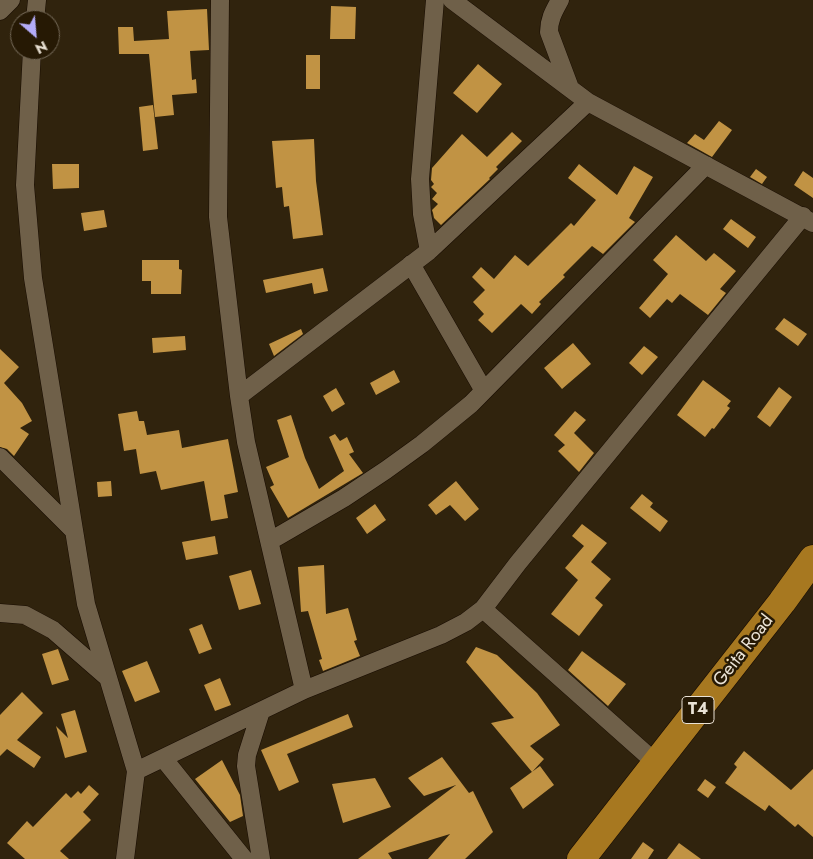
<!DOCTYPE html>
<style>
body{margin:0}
#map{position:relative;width:813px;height:859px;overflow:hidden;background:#30230d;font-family:Jost,sans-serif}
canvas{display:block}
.north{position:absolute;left:10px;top:10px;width:50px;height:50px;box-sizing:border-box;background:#261904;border:1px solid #746958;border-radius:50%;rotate:153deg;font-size:14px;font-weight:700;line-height:20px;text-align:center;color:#eae2d5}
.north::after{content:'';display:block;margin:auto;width:18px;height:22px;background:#b4acf9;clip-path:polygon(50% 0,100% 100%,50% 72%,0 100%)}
</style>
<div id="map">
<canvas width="813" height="859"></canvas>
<div class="north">N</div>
</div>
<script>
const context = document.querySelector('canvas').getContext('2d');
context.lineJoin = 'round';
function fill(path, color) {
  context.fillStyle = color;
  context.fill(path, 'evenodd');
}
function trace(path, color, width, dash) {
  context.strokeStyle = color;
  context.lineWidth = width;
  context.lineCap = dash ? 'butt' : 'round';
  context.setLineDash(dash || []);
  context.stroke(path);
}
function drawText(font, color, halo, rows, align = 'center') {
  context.font = font + ' Jost,sans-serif';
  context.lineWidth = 5;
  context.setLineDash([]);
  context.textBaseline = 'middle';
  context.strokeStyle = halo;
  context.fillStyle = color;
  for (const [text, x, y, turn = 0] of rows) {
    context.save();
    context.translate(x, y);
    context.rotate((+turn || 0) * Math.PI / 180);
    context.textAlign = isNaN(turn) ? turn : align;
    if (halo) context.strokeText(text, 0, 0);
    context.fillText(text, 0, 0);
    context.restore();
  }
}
const building = new Path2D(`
 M 331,6 L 356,7 L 355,39 L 330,39 Z
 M 207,9 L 209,50 L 190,51 L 192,80 L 196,79 L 197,93 L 172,95 L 174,115 L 155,117 L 149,54 L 119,54 L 118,27 L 133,27 L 134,41 L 169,39 L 167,11 Z
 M 306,55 L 320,55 L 320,89 L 306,89 Z
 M 478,64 L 502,84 L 477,113 L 453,93 Z
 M 153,105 L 158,149 L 143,151 L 139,107 Z
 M 719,121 L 732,130 L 712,157 L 687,143 L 695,134 L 704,140 Z
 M 512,132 L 522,141 L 496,167 L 498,169 L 489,178 L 490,179 L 441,225 L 434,218 L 433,213 L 432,210 L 438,204 L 432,199 L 437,193 L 431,187 L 434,184 L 431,180 L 432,168 L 462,134 L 487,157 Z
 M 314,139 L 316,181 L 323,235 L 293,239 L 289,206 L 284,207 L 282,187 L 276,188 L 272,141 Z
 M 52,164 L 79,164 L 79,188 L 53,189 Z
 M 579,164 L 617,195 L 634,166 L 653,177 L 629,218 L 635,222 L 603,254 L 592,246 L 563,275 L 565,277 L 539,302 L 541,304 L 532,314 L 521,304 L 492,333 L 478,320 L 484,314 L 473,302 L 485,290 L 472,277 L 481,267 L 494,279 L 515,255 L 528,266 L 571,223 L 574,226 L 596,200 L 568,178 Z
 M 756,169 L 767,177 L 762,184 L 750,177 Z
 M 803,171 L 813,178 L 813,198 L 794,185 Z
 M 104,210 L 107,227 L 84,231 L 81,213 Z
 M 731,219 L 756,237 L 748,248 L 723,229 Z
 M 676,235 L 706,261 L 714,253 L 736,271 L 720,289 L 726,293 L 708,315 L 680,294 L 672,303 L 667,299 L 650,318 L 639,308 L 668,274 L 653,260 Z
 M 142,260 L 179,260 L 179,269 L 182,270 L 181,294 L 151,294 L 151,281 L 142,281 Z
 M 323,268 L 328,291 L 314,294 L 312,283 L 266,293 L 263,280 Z
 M 784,318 L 807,334 L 798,346 L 775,329 Z
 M 301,329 L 303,334 L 274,356 L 269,344 Z
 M 185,336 L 186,350 L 153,353 L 152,338 Z
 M 573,343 L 591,364 L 562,389 L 544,368 Z
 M 644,346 L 658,357 L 642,375 L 629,363 Z
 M 0,349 L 19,367 L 4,383 L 22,403 L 32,421 L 20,428 L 29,434 L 14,456 L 7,449 L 0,447 Z
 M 394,370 L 400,382 L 376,395 L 370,383 Z
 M 703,380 L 731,401 L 727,406 L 730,408 L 714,429 L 712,428 L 705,437 L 677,415 Z
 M 779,387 L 792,397 L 770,427 L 757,417 Z
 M 336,388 L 345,404 L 332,412 L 323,396 Z
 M 137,411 L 139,421 L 144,421 L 147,435 L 179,430 L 182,448 L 228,439 L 238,492 L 224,495 L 228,518 L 211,521 L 204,481 L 161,490 L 156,471 L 140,474 L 136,449 L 124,451 L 118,414 Z
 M 575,411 L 586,420 L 574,433 L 594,453 L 579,472 L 558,451 L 565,445 L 554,435 Z
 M 291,415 L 305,458 L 319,489 L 344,471 L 329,437 L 335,434 L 340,441 L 347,437 L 354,452 L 349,454 L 363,473 L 288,518 L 270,487 L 274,485 L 266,467 L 289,457 L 277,420 Z
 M 111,481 L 112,496 L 98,497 L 97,482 Z
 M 456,481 L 479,509 L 465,521 L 450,505 L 436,515 L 428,505 Z
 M 642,494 L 653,503 L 650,507 L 668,521 L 660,532 L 630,508 Z
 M 375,504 L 386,520 L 367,534 L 356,518 Z
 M 582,524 L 607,543 L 591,562 L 611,579 L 595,598 L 603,605 L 579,636 L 551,614 L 578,580 L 565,568 L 584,546 L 572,536 Z
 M 215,536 L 218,554 L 186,560 L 182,542 Z
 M 324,565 L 326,614 L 348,608 L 357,640 L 354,641 L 360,656 L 323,671 L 319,660 L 322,659 L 308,611 L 301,612 L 298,567 Z
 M 251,570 L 261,604 L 239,610 L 229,576 Z
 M 202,624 L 212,649 L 199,654 L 189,629 Z
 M 476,647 L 497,655 L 537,693 L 560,725 L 530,746 L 544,759 L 532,772 L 491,723 L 514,718 L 466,662 Z
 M 58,649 L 69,680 L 52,685 L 42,654 Z
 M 582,651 L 626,684 L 608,706 L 568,670 Z
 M 147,661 L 160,692 L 135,702 L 122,671 Z
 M 220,678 L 231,705 L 215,711 L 204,685 Z
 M 22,692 L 43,713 L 17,740 L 41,757 L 34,768 L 7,749 L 0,756 L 0,715 Z
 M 75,710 L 87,752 L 65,758 L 56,726 L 68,738 L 61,714 Z
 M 348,714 L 353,727 L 287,754 L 299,782 L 279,791 L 261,750 Z
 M 744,751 L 791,790 L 813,769 L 813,837 L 798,824 L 795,827 L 769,805 L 765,811 L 725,783 L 737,767 L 734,764 Z
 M 442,757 L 469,793 L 473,791 L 493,832 L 465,859 L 428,859 L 450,834 L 388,853 L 392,859 L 358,859 L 456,785 L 424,796 L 408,778 Z
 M 222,760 L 240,795 L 243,816 L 230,822 L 195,779 Z
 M 540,766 L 554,785 L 523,809 L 510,788 Z
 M 375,778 L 391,807 L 343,823 L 332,784 Z
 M 705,779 L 716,787 L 708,798 L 697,790 Z
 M 89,785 L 99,794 L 83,812 L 91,820 L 60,851 L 69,859 L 25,859 L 7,843 L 27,821 L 33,827 L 66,793 L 71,798 L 78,791 L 81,794 Z
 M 643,842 L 654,850 L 648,859 L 631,859 Z
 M 679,843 L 701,859 L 667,859 Z`);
const street = new Path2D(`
 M 220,0 L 218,217 L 239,396 L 246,442 L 304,690
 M 452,0 L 588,102 L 813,223
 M 560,0 C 554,11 549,19 549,32 L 570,88
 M 0,11 L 11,0
 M 35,20 L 37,0
 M 32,50 L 25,185 L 33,278 L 86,604 L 136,771 L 125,859
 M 429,251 L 422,214 L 420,179 L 435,0
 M 411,264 L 484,391
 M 239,396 L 429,251 L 588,102
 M 0,457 L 73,530
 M 270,541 L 344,498 L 386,470 L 422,444 L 471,404 L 706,165
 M 483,609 L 656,763
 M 0,613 L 25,615 L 53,630 L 107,677
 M 261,711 L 247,755 L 246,766 L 261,859
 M 163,758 L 244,859
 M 136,771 L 304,690 L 441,635 L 466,622 L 483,609 L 518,563 L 803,216`);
const highway = new Path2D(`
 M 581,859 L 782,602 L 813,559`);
const shields = [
 [698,710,32]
];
const shieldNames = [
 ["T4",698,710]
];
const streetNames = [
 ["Geita Road",744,651,-52]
];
fill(building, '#c19344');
trace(street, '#180c00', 19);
trace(highway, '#180c00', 29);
trace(street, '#6f6049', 18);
trace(highway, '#a77820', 28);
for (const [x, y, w] of shields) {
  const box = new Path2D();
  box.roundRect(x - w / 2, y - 13.5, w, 27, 4);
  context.fillStyle = '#261904';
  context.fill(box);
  trace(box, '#eae2d5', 1);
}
drawText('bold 16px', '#eae2d5', null, shieldNames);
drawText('18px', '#eae2d5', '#261904', streetNames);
</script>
